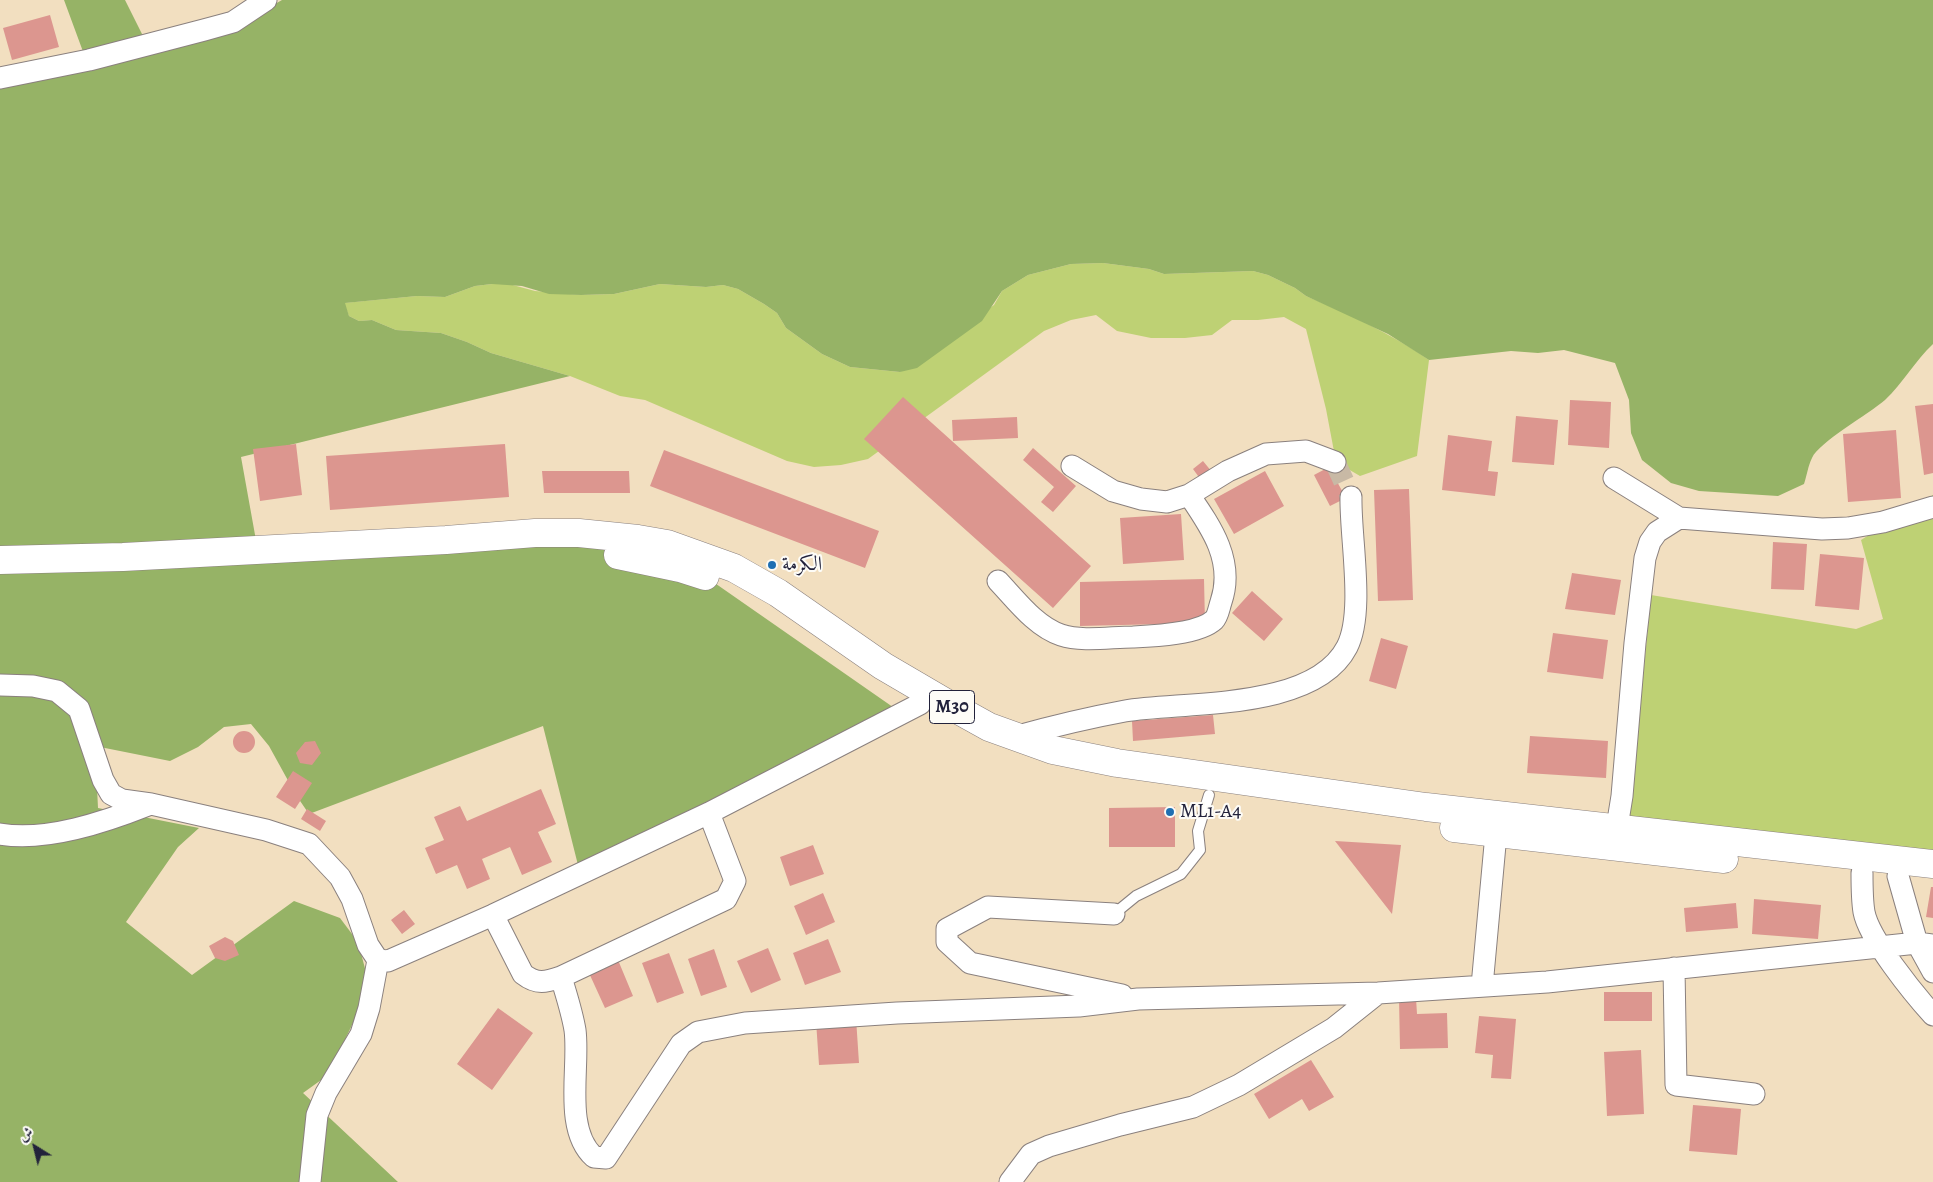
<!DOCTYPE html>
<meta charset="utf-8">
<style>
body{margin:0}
#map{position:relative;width:1933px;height:1182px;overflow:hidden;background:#f2dfc0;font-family:Alegreya,Amiri,serif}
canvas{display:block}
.north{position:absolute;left:10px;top:1122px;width:50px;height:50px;-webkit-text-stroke:4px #fdfcf7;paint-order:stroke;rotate:324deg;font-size:14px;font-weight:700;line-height:20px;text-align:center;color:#22223b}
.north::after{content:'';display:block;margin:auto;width:18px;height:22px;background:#22223b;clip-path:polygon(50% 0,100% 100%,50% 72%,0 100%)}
</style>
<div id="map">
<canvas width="1933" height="1182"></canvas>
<div class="north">ش</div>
</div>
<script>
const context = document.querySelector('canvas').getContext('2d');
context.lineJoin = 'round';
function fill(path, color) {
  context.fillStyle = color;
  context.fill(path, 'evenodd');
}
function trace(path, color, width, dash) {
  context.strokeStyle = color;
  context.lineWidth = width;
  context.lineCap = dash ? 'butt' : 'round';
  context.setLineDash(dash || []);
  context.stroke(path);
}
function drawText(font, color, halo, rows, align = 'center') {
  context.font = font + ' Alegreya,Amiri,serif';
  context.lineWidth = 4;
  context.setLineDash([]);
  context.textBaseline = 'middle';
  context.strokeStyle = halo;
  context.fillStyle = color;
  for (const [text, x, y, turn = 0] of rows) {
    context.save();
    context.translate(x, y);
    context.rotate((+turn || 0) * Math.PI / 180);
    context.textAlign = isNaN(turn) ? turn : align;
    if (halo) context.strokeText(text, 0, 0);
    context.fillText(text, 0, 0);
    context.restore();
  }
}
const green = new Path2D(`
 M 1103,263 L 1149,269 L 1164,274 L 1253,271 L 1268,275 L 1295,288 L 1306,296 C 1348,314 1391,333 1429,360 L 1417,456 L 1360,476 L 1336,462 L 1326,409 L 1306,329 L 1284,317 L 1258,320 L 1232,320 L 1212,335 L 1185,338 L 1151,338 L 1117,331 L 1096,315 L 1071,320 L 1044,331 L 868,459 L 841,465 L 814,467 L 787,461 L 645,400 L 620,396 L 570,376 L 491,353 L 467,342 L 441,333 L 396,330 L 372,320 L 359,321 L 349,316 L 344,303 L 417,296 L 445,297 L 475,286 L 492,284 L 509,284 L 535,291 L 581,295 L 614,294 L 660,284 L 706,287 L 723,285 L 738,289 L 764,304 L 777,313 L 786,328 L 822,354 L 850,367 L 900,372 L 994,305 L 1002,291 L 1028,275 L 1071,264 Z
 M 1933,495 L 1933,856 L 1629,822 L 1651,595 L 1856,629 L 1883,619 L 1861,540 Z`);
const forest = new Path2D(`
 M 64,0 L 125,0 L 149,48 L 237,26 L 282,0 L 1933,0 L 1933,344 C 1915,361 1903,383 1885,400 C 1869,414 1819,442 1812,458 C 1808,466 1807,475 1804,484 L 1778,496 L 1699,491 L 1671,483 L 1642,460 L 1631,433 L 1629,400 L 1615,363 L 1564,350 L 1538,353 L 1511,351 L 1429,360 L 1388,334 L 1306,296 L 1295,288 L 1268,275 L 1253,271 L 1164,274 L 1149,269 L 1103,263 L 1071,264 L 1028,275 L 1002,291 L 982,321 L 917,368 L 900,372 L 850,367 L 822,354 L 786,328 L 777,313 L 764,304 L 738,289 L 723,285 L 706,287 L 660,284 L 614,294 L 581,295 L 549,294 L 522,286 L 492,284 L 475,286 L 445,297 L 417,296 L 345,303 L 349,316 L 359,321 L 372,320 L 396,330 L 441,333 L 467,342 L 491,353 L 570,376 L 241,457 L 259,557 L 440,536 L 663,547 L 900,712 L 580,873 L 543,726 L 309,814 L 296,795 L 269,746 L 251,724 L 224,727 L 198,747 L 170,761 L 95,746 L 98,808 L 199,828 L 178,847 L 126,922 L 192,975 L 294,901 L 340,918 L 358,942 L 367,976 L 363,1002 L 328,1075 L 303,1093 L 398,1182 L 0,1182 L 0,72 L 85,57 Z`);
const building = new Path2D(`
 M 50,15 L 59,47 L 12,60 L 3,28 Z
 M 903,397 L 1091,566 L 1053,608 L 864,439 Z
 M 1570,400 L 1611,402 L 1609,448 L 1568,445 Z
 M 1933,404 L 1933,473 L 1924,475 L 1915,406 Z
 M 1516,416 L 1558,420 L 1554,465 L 1512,462 Z
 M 1017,417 L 1018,438 L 953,441 L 952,420 Z
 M 1896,430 L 1901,498 L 1848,502 L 1843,434 Z
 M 1448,435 L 1492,441 L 1488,471 L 1498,472 L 1495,496 L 1442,490 Z
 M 296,444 L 302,495 L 260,501 L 253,449 Z
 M 505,444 L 509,497 L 330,510 L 326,456 Z
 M 1033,448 L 1076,486 L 1053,512 L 1041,502 L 1054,487 L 1023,460 Z
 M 664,450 L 879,531 L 865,568 L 650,486 Z
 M 1203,461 L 1212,472 L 1201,480 L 1193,469 Z
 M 1329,467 L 1346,498 L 1330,506 L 1314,475 Z
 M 542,471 L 629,471 L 630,493 L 544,493 Z
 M 1265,471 L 1284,506 L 1234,534 L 1214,499 Z
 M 1409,489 L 1413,600 L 1378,601 L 1374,490 Z
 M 1181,514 L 1184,560 L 1123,564 L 1120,518 Z
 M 1773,542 L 1807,544 L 1804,590 L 1771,589 Z
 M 1820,554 L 1864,558 L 1859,610 L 1815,606 Z
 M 1572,573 L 1621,580 L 1615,615 L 1565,609 Z
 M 1204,579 L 1205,623 L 1080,626 L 1080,582 Z
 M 1252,591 L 1283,619 L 1264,641 L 1232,613 Z
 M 1553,633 L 1608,640 L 1603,679 L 1547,672 Z
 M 1381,638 L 1408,646 L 1396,689 L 1369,681 Z
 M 1213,715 L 1215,734 L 1133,741 L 1132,721 Z
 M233 742a11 11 0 1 1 22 0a11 11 0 1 1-22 0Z
 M 1530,736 L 1608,741 L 1606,778 L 1527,773 Z
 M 315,741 L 321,753 L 312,765 L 300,763 L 296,753 L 305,742 Z
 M 293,771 L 312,783 L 295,809 L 276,797 Z
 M 541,789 L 556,824 L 538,832 L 552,862 L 522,875 L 510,847 L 482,859 L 490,879 L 467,889 L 457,865 L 436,874 L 425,848 L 444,840 L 434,817 L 460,806 L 467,821 Z
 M 1175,807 L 1175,847 L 1109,847 L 1109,808 Z
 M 307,809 L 326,821 L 320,831 L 301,819 Z
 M 1335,841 L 1401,845 L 1392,914 Z
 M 813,845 L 824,874 L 790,886 L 780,857 Z
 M 1931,887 L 1933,887 L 1933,918 L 1926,917 Z
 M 823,893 L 835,922 L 806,935 L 794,906 Z
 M 1754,899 L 1821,905 L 1818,939 L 1752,934 Z
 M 1736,903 L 1738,928 L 1686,932 L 1684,908 Z
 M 404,910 L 415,924 L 402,934 L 391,920 Z
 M 225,937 L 233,941 L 239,955 L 225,961 L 215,958 L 209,946 Z
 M 828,939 L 841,972 L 805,985 L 793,953 Z
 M 768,948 L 781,980 L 751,993 L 737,961 Z
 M 714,949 L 727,987 L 701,996 L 688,959 Z
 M 669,953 L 684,993 L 657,1003 L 642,963 Z
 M 618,960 L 633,996 L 605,1008 L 589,973 Z
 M 1604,992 L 1652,992 L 1652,1021 L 1604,1021 Z
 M 1399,998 L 1416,998 L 1417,1014 L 1447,1013 L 1448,1048 L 1400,1049 Z
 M 498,1008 L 533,1033 L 492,1090 L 457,1064 Z
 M 1479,1016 L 1516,1019 L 1511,1079 L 1491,1078 L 1493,1055 L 1475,1053 Z
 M 856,1018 L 859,1063 L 819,1065 L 816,1021 Z
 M 1641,1050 L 1644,1114 L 1607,1116 L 1604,1052 Z
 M 1311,1060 L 1334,1097 L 1309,1111 L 1302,1099 L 1269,1119 L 1254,1094 Z
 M 1693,1105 L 1741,1109 L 1737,1155 L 1689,1151 Z`);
const minorTunnel = new Path2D(`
 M 1335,462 L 1351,497`);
const service = new Path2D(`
 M 1114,914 L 1136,896 L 1181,874 L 1200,850 L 1198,831 L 1209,795`);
const minor = new Path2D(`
 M 0,78 L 89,60 L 204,30 L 233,22 L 266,0
 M 1072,466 L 1113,491 L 1141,499 L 1167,502 L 1189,495 L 1228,471 L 1266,454 L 1306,451 L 1335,462
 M 1614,478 L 1679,518
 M 998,581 C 1016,600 1036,627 1061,635 C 1082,642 1111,637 1133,637 C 1154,636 1199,634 1214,620 C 1218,616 1219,608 1221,602 C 1235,561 1211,527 1189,495
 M 0,685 L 33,686 L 57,691 L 79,709 L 103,780 L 111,794 L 122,800 L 151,804 L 266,830 L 309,844 L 340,877 L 352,899 L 368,945 L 378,960 L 388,961 L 493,915 L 709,813 L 920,704
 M 1014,737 C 1050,727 1087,718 1125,711 C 1186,701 1314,711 1347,647 C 1365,612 1350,537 1351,497
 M 709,813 L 735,881 L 726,899 L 561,977 C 566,994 572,1012 575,1030 C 580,1067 563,1129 594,1157 L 606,1158 L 681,1044 L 698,1032 L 745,1023 L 897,1013 L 1079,1006 L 1138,999 L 1378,993 L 1547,982 L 1917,943 L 1933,945
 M 1617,827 L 1622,796 L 1635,643 L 1645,558 L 1650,542 L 1657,532 L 1679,518 L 1822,529 L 1848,528 L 1883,522 L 1933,507
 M 0,834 C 46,842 105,822 148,805
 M 1862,873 C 1862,886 1862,900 1864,912 C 1869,939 1914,994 1933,1015
 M 1898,876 L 1917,943 L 1933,972
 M 1114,914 L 988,907 L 947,929 L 947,942 L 970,963 L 1122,995
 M 493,915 L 523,974 C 537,985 546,982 561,977
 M 1674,968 L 1676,1085 L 1754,1094
 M 1482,986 L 1496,834
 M 310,1182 L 317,1115 L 326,1093 L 361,1034 L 369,1008 L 378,960
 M 1010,1182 L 1031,1154 L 1049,1146 L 1120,1125 L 1193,1107 L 1239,1085 L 1334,1028 L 1378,993`);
const motorway = new Path2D(`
 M 618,555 L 680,568 L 705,576
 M 0,560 L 123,557 L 446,540 L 535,533 L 579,533 L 638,539 L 667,544 L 734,568 L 778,593 L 883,666 L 953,707 L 989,727 L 1053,750 L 1117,763 L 1426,807 L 1933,864
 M 1454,828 L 1724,859`);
const markers = [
 [772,565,5,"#1f6fb2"],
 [1170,812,5,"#1f6fb2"]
];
const shields = [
 [952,707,45]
];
const shieldNames = [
 ["M30",952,707]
];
const poiNames = [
 ["الكرمة",782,565],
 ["ML1-A4",1180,812]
];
fill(green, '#bed174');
fill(forest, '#96b366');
fill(building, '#dc968f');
trace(minorTunnel, '#c8b9a5', 21, [21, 11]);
trace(service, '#8a807e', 12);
trace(minor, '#8a807e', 23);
trace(motorway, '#8a807e', 29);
trace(service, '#fff', 10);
trace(minor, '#fff', 21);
trace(motorway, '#fff', 28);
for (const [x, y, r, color] of markers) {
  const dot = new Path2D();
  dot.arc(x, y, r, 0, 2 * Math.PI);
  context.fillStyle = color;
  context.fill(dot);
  trace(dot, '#fdfcf7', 2);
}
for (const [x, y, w] of shields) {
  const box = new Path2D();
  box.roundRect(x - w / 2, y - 16.5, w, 33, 4);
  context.fillStyle = '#fdfcf7';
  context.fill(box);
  trace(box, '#22223b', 1);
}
drawText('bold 19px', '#22223b', null, shieldNames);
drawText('20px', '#22223b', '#fdfcf7', poiNames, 'left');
</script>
